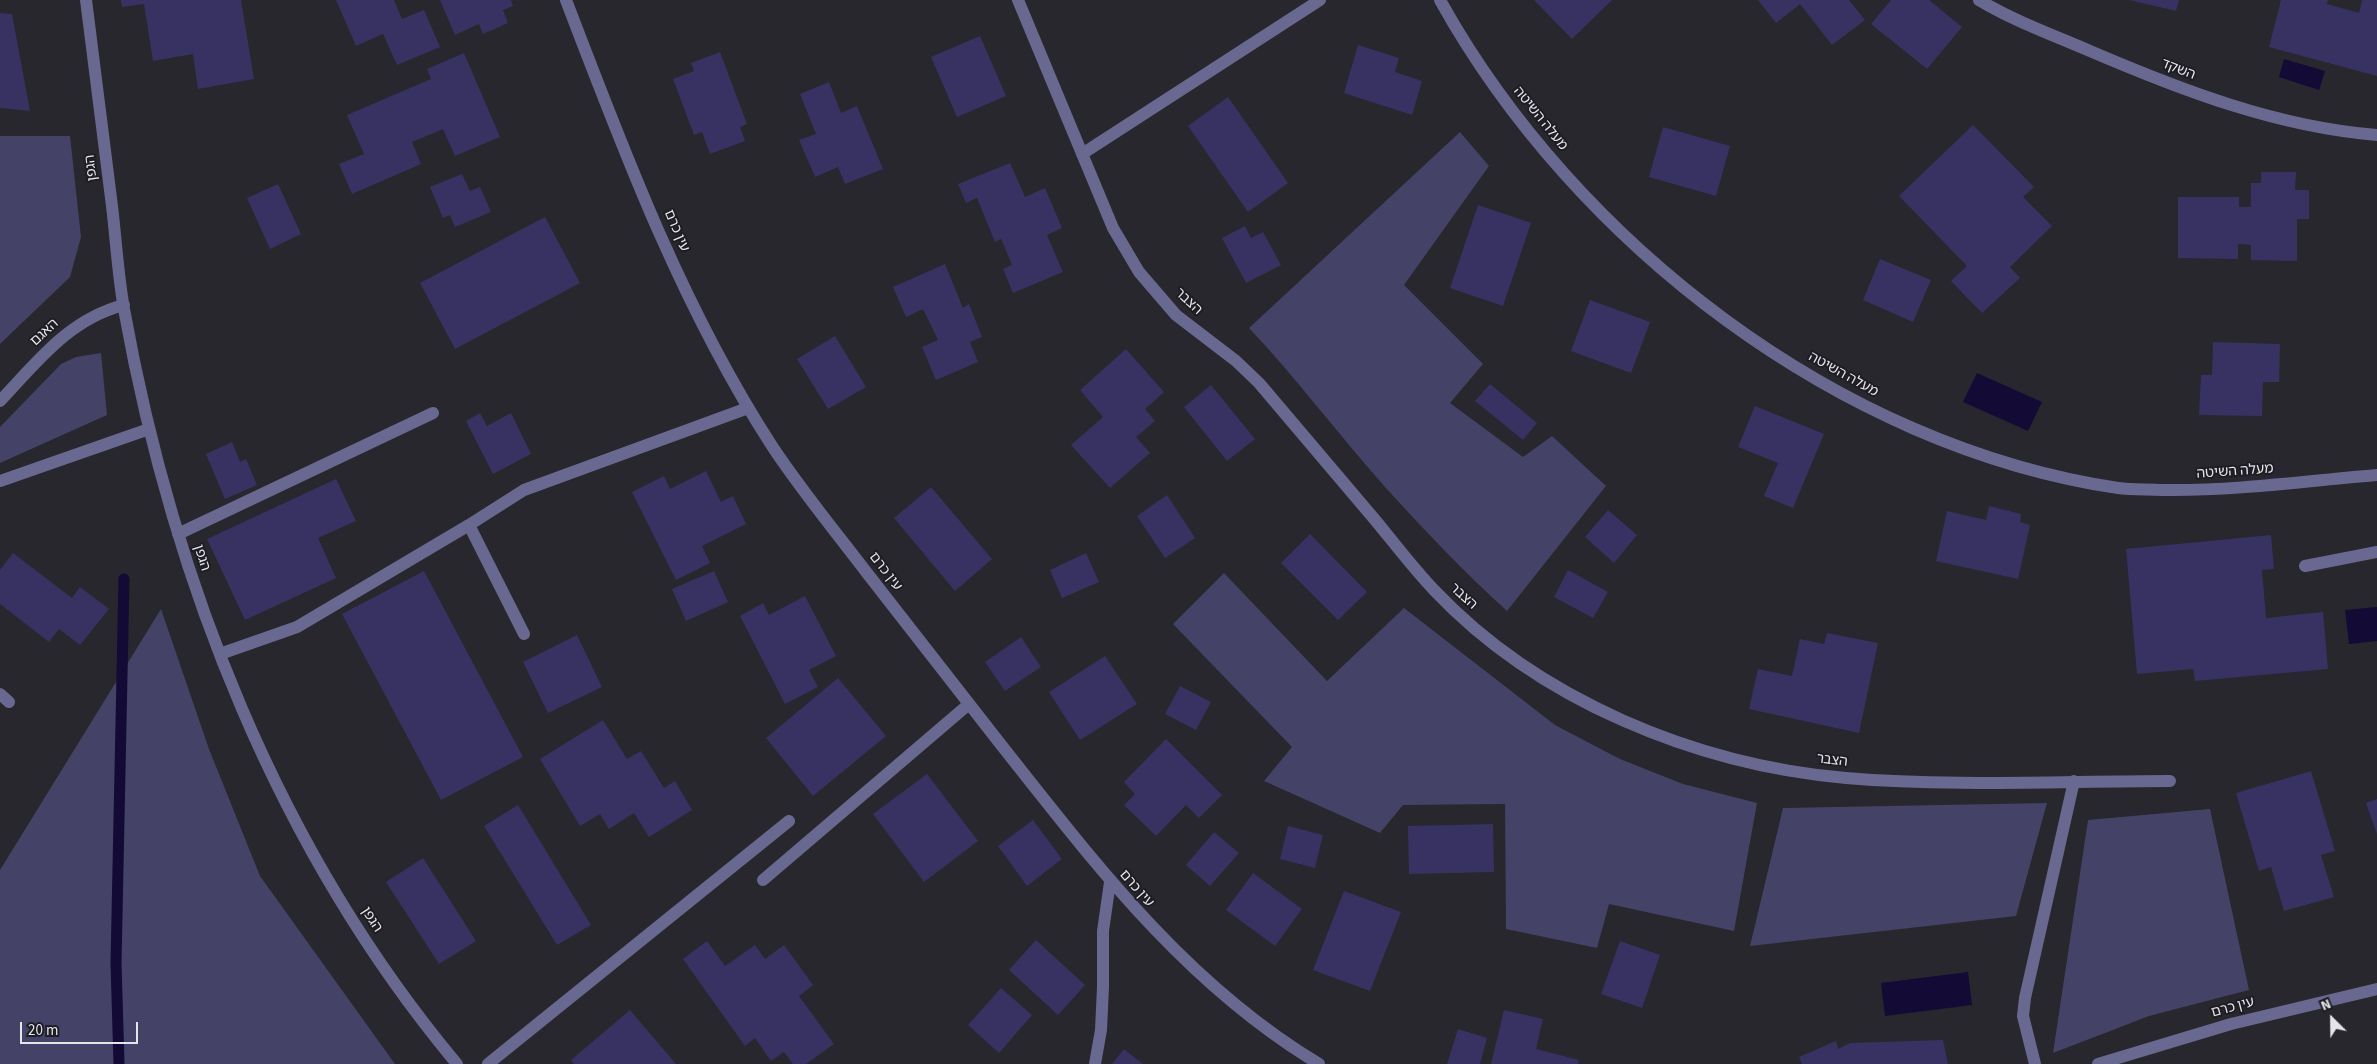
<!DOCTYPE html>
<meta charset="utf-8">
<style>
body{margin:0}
#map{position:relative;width:2377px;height:1064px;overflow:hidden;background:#27272d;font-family:"Source Sans 3",sans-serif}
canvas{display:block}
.north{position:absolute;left:2307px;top:994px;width:50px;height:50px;-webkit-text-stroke:4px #1d1d23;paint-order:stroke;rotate:337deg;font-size:14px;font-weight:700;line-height:20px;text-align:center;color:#e5e5e9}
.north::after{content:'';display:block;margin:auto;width:18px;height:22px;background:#e5e5e9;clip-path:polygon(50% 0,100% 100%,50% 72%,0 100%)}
.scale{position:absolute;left:20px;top:1022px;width:118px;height:22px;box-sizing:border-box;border:2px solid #e5e5e9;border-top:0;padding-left:6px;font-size:15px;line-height:18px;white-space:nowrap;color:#e5e5e9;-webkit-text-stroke:4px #1d1d23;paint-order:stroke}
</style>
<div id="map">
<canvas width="2377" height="1064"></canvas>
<div class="north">N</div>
<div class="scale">20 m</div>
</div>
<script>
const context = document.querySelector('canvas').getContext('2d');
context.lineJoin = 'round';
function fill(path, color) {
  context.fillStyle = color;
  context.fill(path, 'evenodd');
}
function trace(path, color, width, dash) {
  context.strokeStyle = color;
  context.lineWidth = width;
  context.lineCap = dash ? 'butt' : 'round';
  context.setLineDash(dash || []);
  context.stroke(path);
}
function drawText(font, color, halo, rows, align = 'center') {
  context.font = font + ' "Source Sans 3","Noto Sans Hebrew",sans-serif';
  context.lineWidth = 4;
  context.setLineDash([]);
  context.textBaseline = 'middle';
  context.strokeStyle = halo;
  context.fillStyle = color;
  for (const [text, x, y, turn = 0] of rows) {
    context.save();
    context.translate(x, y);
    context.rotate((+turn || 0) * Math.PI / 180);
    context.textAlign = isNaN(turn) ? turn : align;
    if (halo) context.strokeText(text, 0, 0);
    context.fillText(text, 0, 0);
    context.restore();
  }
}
const green = new Path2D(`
 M 1460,132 L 1489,166 L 1404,285 L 1483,364 L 1450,403 L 1523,457 L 1552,436 L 1606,486 L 1507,611 C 1464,572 1424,530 1385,487 C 1339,435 1297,379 1249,328 Z
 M 0,136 L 70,136 L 81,237 L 70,277 L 0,344 Z
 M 101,353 L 107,415 L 0,463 L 0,427 L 61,364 L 76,357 Z
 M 1224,573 L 1327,681 L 1404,608 L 1555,725 L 1620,759 L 1683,784 L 1757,803 L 1734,931 L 1609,904 L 1597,948 L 1506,929 L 1505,804 L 1403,805 L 1380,833 L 1264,781 L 1292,747 L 1173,624 Z
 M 161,609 L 209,749 L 260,876 L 395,1064 L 0,1064 L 0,870 Z
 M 2047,803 L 2016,916 L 1750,946 L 1783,808 Z
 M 2210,809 L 2249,990 L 2149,1016 L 2053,1053 L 2088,820 Z`);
const water = new Path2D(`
 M 2284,59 L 2325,71 L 2319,90 L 2279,77 Z
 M 1977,373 L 2042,402 L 2028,431 L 1963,402 Z
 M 2377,607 L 2377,641 L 2349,644 L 2345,610 Z
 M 1968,972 L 1972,1005 L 1885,1016 L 1881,983 Z`);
const stream = new Path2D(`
 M 119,1064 L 116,963 L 124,579`);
const building = new Path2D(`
 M 121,0 L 241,0 L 254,79 L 198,89 L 193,54 L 153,61 L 144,4 L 122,7 Z
 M 336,0 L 394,0 L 402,19 L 424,10 L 440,47 L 397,65 L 383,34 L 356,46 Z
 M 440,0 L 511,0 L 513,6 L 503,10 L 508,23 L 483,34 L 479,24 L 455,35 Z
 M 1534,0 L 1612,0 L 1572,39 Z
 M 1758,0 L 1849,0 L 1865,20 L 1832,45 L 1800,4 L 1776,23 Z
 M 1891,0 L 1929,0 L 1962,27 L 1927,69 L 1871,24 Z
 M 2129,0 L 2179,0 L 2176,11 Z
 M 2281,0 L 2328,0 L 2327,4 L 2359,13 L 2362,0 L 2377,0 L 2377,76 L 2269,47 Z
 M 0,13 L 12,14 L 30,111 L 0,108 Z
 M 980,36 L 1006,96 L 957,117 L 931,57 Z
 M 1358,45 L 1399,58 L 1395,72 L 1422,81 L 1412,115 L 1344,93 Z
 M 720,52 L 747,124 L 740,127 L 745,141 L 710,154 L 702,132 L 694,135 L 673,79 L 694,71 L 691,63 Z
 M 464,53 L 500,137 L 455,156 L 443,129 L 412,142 L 421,164 L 352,194 L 339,164 L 364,154 L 347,115 L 431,79 L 427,69 Z
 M 829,82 L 841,113 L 857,106 L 883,169 L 845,184 L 838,167 L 815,177 L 799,140 L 816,134 L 800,94 Z
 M 1228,97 L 1288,183 L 1248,212 L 1188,126 Z
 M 1973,125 L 2034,187 L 2023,197 L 2052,226 L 2010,267 L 2020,278 L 1982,313 L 1951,281 L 1967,266 L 1899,196 Z
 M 1663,127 L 1730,146 L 1716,196 L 1649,177 Z
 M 1010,163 L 1025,197 L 1045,188 L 1062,228 L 1047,235 L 1063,272 L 1013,293 L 1003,269 L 1012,265 L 1001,239 L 995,242 L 977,198 L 966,203 L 958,184 Z
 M 2261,172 L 2296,172 L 2295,190 L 2309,190 L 2309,219 L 2297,219 L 2297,261 L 2251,260 L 2251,245 L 2238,244 L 2238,259 L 2178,258 L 2178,197 L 2239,197 L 2239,207 L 2251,207 L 2251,183 L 2261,183 Z
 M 462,174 L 470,191 L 480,187 L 491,212 L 455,227 L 450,215 L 443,218 L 430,187 Z
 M 278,184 L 301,234 L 270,249 L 247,198 Z
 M 1478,205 L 1531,223 L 1503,306 L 1450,288 Z
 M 545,217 L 580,283 L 455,349 L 420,283 Z
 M 1245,226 L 1251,238 L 1263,232 L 1281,265 L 1246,283 L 1222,238 Z
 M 1880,259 L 1931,280 L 1913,322 L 1863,300 Z
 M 945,264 L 963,308 L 969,304 L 982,337 L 970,342 L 978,362 L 936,380 L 922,347 L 938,340 L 923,309 L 906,317 L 893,287 Z
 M 1590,300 L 1650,322 L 1631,373 L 1571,351 Z
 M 835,336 L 866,387 L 828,409 L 797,359 Z
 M 2213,342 L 2280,344 L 2279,382 L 2263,382 L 2262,416 L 2199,415 L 2201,375 L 2212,375 Z
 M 1126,349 L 1164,392 L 1145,409 L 1155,421 L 1136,437 L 1150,453 L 1110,488 L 1071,445 L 1103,417 L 1080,390 Z
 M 1490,384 L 1537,423 L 1523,440 L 1475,401 Z
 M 1211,385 L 1255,439 L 1227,461 L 1184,407 Z
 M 1755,406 L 1824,434 L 1793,508 L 1764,496 L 1778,463 L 1738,447 Z
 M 480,413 L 487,426 L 511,413 L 531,454 L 493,474 L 466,421 Z
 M 232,442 L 240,462 L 246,459 L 257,485 L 225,499 L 206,454 Z
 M 706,471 L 721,502 L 733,496 L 746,524 L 702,546 L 710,563 L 676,580 L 632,492 L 664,476 L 670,489 Z
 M 336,479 L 356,521 L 318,538 L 336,578 L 245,620 L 207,539 Z
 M 931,487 L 992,559 L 955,591 L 894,518 Z
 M 1167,495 L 1195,538 L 1165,558 L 1137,516 Z
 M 1989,506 L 2021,514 L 2020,522 L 2030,525 L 2018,579 L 1936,561 L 1947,511 L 1986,520 Z
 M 1608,510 L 1637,535 L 1614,563 L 1585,537 Z
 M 1310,534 L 1367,592 L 1338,620 L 1281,563 Z
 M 2271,535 L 2274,569 L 2262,570 L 2266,618 L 2323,612 L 2328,669 L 2195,681 L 2193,669 L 2137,674 L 2126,549 Z
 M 13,553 L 72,598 L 80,587 L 109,609 L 80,645 L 59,629 L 49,642 L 0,604 L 0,570 Z
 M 1086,553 L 1099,582 L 1062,598 L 1050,570 Z
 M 1568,570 L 1608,592 L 1593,618 L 1554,597 Z
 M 424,571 L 523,757 L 441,800 L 342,614 Z
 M 714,571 L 728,602 L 686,621 L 672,589 Z
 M 805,596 L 836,656 L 809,670 L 818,687 L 785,704 L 740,616 L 763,603 L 769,615 Z
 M 1827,633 L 1878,643 L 1859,733 L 1749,709 L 1758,669 L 1792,676 L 1800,639 L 1824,644 Z
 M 577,635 L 602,687 L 548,713 L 523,662 Z
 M 1021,637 L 1041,667 L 1005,691 L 985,662 Z
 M 1105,656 L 1137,704 L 1080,740 L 1049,692 Z
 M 838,678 L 886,736 L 813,796 L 766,738 Z
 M 1180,686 L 1211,702 L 1196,730 L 1165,714 Z
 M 603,720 L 627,759 L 641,751 L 664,788 L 675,781 L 692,810 L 649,837 L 634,813 L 609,829 L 600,814 L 580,826 L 540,759 Z
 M 1166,739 L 1222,795 L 1199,818 L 1186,805 L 1156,836 L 1124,805 L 1135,794 L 1124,782 Z
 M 2311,771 L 2335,851 L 2321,855 L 2334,897 L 2284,911 L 2271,867 L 2259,871 L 2236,793 Z
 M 927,774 L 978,841 L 924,882 L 873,814 Z
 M 2377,799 L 2377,834 L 2366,803 Z
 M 518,805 L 591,925 L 557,945 L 484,826 Z
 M 1033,820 L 1062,859 L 1027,886 L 998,846 Z
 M 1493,824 L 1494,872 L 1409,874 L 1408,826 Z
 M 1288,826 L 1323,835 L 1315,868 L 1280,859 Z
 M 1214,832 L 1239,853 L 1210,886 L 1186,865 Z
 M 423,858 L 476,941 L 439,964 L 386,882 Z
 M 1253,873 L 1302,909 L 1275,946 L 1226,910 Z
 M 1344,891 L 1401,912 L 1370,991 L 1313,970 Z
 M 1036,940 L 1085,985 L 1058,1015 L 1009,970 Z
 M 707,941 L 725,966 L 755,945 L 765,959 L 784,945 L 813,985 L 799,996 L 834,1044 L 806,1064 L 793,1064 L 784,1052 L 771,1061 L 755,1038 L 745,1046 L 683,959 Z
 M 1620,941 L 1660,955 L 1642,1008 L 1601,994 Z
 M 1001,988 L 1032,1015 L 999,1053 L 968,1025 Z
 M 630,1010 L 676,1064 L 574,1064 L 571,1060 Z
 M 1504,1010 L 1543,1019 L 1536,1049 L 1579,1060 L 1578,1064 L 1491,1064 Z
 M 1458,1029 L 1487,1038 L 1480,1064 L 1447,1064 Z
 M 1943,1040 L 1948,1064 L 1802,1064 L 1799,1057 L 1836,1041 L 1838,1049 L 1850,1043 Z
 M 1124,1049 L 1143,1064 L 1112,1064 Z`);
const minor = new Path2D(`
 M 86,0 C 95,69 103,137 112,206 C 116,240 118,275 124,309 C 173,581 278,850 457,1064
 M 566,0 C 624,152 683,309 772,446 C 801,490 835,531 867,573 C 912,631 957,689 1002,746 C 1097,866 1186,984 1319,1064
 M 1018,0 L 1113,228 L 1139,272 L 1176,315 L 1236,361 L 1259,383 C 1298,429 1337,475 1376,521 C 1395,544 1413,568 1434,590 C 1538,700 1696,765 1846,778 C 1953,787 2062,781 2170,781
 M 1440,0 C 1575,243 1840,447 2118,488 C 2133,490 2148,489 2163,490 C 2234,491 2306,481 2377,475
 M 1979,0 C 2014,21 2053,35 2090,51 C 2181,90 2277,127 2377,135
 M 1082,154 L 1320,0
 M 0,401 C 37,362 69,319 124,305
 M 0,481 L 149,429
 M 469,525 L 524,634
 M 178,534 L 433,413
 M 2305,566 L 2377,552
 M 220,654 L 297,627 L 469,525 L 524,490 L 748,408
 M 0,694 L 9,702
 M 763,880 L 969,704
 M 488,1064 L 789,821
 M 1095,1064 L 1101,1030 L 1103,987 L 1103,931 L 1110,882
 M 2035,1064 L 2023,1016 L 2025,998 L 2074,781
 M 2098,1064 L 2231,1024 L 2377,989`);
const streetNames = [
 ["השקד",2178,70,21],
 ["מעלה השיטה",1540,119,51],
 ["הגפן",92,168,-97],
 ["עין כרם",676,231,67],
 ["הצבר",1188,302,43],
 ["האגם",45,333,-43],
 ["מעלה השיטה",1843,375,29],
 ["מעלה השיטה",2235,472,-4],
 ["הגפן",201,558,72],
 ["עין כרם",885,572,52],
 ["הצבר",1463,597,42],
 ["הצבר",1832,761,7],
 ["עין כרם",1136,889,49],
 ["הגפן",371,920,57],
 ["עין כרם",2233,1008,-15]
];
fill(green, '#444266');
fill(water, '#130a36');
trace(stream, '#130a36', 11);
fill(building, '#373262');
trace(minor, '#696890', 12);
drawText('14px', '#e5e5e9', '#1d1d23', streetNames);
</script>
